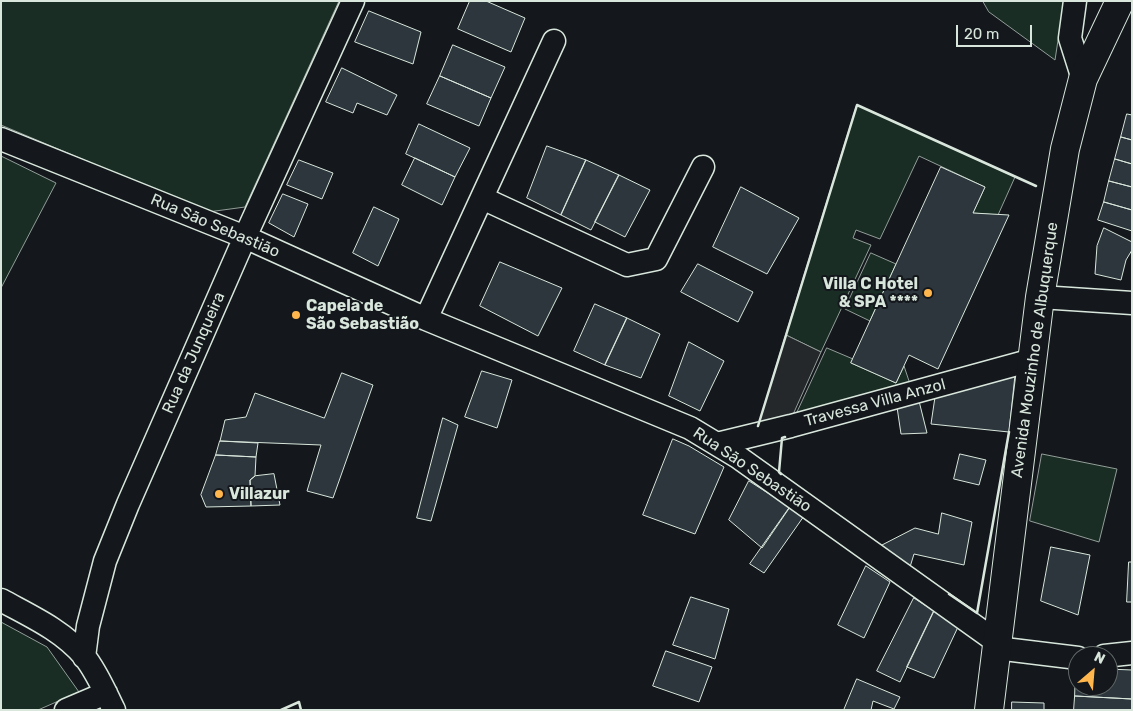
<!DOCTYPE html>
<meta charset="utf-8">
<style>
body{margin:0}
#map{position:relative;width:1133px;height:711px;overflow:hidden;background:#14181c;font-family:Rubik,sans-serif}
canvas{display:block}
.frame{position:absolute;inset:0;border:2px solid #d8e6dc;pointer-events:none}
.north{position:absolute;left:1068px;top:646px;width:50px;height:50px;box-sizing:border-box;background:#14181c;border:1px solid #626a69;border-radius:50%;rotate:27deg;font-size:14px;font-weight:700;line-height:20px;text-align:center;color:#d8e6dc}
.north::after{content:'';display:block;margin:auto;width:18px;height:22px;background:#ffb74d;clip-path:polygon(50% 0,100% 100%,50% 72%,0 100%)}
.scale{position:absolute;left:956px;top:25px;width:76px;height:22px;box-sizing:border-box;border:2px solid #d8e6dc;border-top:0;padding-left:6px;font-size:15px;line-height:18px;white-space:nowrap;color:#d8e6dc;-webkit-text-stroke:4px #14181c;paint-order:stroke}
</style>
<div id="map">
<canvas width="1133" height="711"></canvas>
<div class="frame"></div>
<div class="north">N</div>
<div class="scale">20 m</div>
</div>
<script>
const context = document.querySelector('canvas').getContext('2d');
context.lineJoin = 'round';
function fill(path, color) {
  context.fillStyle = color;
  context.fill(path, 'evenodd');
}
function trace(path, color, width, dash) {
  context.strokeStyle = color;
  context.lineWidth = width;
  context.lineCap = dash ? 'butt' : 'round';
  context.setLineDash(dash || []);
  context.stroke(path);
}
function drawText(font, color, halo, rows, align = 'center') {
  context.font = font + ' Rubik,sans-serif';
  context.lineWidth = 4;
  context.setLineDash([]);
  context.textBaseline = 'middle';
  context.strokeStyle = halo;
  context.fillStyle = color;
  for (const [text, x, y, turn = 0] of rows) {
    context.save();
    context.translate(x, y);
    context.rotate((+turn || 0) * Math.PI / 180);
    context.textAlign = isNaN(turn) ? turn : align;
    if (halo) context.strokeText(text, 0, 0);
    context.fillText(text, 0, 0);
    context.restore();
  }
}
const green = new Path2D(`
 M 1,1 L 339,1 L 245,207 L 208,212 L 1,125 Z
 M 983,1 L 1064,1 L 1055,60 L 989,12 Z
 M 857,105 L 1015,177 L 998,215 L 973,213 L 985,187 L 919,156 L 880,239 L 856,230 L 853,238 L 871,245 L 821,352 L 786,335 Z
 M 1,156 L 56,183 L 1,288 Z
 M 871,253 L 896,264 L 870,321 L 845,309 Z
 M 827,348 L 853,359 L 851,363 L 896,383 L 904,366 L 911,387 L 795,417 Z
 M 1042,454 L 1117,469 L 1099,542 L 1030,521 Z
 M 1,622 L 47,647 L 79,692 L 38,710 L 1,710 Z`);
const parking = new Path2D(`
 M 786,335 L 821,352 L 791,419 L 758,427 Z`);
const building = new Path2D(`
 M 470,1 L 486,1 L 525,18 L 511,52 L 458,29 Z
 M 369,11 L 421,32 L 413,64 L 355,42 Z
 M 453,45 L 505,67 L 491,98 L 440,76 Z
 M 342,68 L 397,95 L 387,115 L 357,103 L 353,113 L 326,102 Z
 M 440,76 L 491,98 L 479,126 L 427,104 Z
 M 1127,114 L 1132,115 L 1132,140 L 1121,137 Z
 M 419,124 L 470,148 L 455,177 L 406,154 Z
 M 1121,137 L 1132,140 L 1132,164 L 1115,159 Z
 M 547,146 L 586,160 L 561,215 L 527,198 Z
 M 415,158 L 455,177 L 442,205 L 402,185 Z
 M 1115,159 L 1132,164 L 1132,187 L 1109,181 Z
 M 299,160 L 333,173 L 322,199 L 287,185 Z
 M 586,160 L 619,175 L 591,230 L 561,215 Z
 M 941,167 L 985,187 L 973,213 L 1009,215 L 938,369 L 909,355 L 896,383 L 851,363 Z
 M 619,175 L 650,190 L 625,237 L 595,222 Z
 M 1109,181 L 1132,187 L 1132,210 L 1104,202 Z
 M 741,187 L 799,218 L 767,274 L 713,247 Z
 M 283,194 L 308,204 L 294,237 L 269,223 Z
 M 1104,202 L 1132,210 L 1132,231 L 1098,220 Z
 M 374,207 L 399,219 L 378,266 L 353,253 Z
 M 1104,228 L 1132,242 L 1132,250 L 1126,260 L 1121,280 L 1095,274 L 1097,246 Z
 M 500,262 L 562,288 L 538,336 L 480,306 Z
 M 698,264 L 753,292 L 738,322 L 681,292 Z
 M 595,304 L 627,318 L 605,365 L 574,351 Z
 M 627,318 L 660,334 L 641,378 L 605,365 Z
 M 689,342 L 724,361 L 700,411 L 669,396 Z
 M 482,371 L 512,380 L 497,428 L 465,417 Z
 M 342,373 L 373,385 L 333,498 L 307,491 L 321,445 L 220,441 L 225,420 L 246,417 L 255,393 L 324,418 Z
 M 1015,375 L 1009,432 L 931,424 L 935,397 Z
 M 919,401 L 927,433 L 901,434 L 897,407 Z
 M 443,418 L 458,425 L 431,521 L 417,518 Z
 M 673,439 L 689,446 L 724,467 L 695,534 L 643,515 Z
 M 220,441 L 258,443 L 256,457 L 216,455 Z
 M 960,454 L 986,460 L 979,485 L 954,479 Z
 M 216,455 L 256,457 L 255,476 L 250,480 L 251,506 L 206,507 L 201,495 Z
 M 274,474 L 280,505 L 251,506 L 250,480 L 255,476 Z
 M 749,481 L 790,507 L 762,548 L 729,520 Z
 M 790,507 L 804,516 L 764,573 L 750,564 Z
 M 942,513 L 972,522 L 964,565 L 914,554 L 910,567 L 880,546 L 915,528 L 938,534 Z
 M 1051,547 L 1090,555 L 1078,615 L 1041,601 Z
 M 1129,562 L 1132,562 L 1132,602 L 1127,602 Z
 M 866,566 L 890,582 L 864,638 L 838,625 Z
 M 691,597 L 729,609 L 715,659 L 673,645 Z
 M 914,598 L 934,611 L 900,682 L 877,671 Z
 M 934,611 L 958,627 L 934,678 L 907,667 Z
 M 666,651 L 712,667 L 699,702 L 653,686 Z
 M 1076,667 L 1078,667 L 1078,686 L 1108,686 L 1108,669 L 1132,670 L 1132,699 L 1075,696 Z
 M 857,679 L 900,697 L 894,709 L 873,701 L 871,710 L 844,710 Z
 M 1075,696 L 1132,699 L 1132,710 L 1074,710 Z
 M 1012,702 L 1044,703 L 1044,710 L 1012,710 Z`);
const minor = new Path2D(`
 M 1075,1 L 1070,38 L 1083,79
 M 1,139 L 245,237 L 426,319 L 690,428 L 738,457 L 997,642
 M 482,198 L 627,265 L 656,259 L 703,167
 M 1040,297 L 1132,303
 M 426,319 L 554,41
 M 717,444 L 791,426 L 1032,360
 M 1,600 C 30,616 62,630 84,656 C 97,672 105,692 114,710
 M 996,648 L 1078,658
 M 1104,656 L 1132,653
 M 84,657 L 88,626 L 105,561 L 128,504 L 245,237 L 353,1
 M 66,710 L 106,693`);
const primary = new Path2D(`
 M 989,710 L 1040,297 L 1065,149 L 1083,79 L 1120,1`);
const wall = new Path2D(`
 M 758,426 L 857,105 L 1036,186
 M 781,474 L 779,472 L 782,438 L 785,437
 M 949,594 L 977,613 L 1009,432
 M 281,710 L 299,702 L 301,710`);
const markers = [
 [928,293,5,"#ffb74d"],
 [296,315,5,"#ffb74d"],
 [219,494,5,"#ffb74d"]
];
const streetNames = [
 ["Rua São Sebastião",215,226,23],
 ["Avenida Mouzinho de Albuquerque",1035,350,-82],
 ["Rua da Junqueira",194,353,-66],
 ["Travessa Villa Anzol",875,403,-15],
 ["Rua São Sebastião",752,470,34]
];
const poiNames = [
 ["Villa C Hotel",918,284,"right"],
 ["& SPA ****",918,302,"right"],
 ["Capela de",306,306],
 ["São Sebastião",306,324],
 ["Villazur",229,494]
];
fill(green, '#1a2d24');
trace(green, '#939e99', 1);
fill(parking, '#24282b');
trace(parking, '#939e99', 1);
fill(building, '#2c363c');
trace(building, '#d8e6dc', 1);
trace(minor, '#d8e6dc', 25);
trace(primary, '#d8e6dc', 30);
trace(minor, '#14181c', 22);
trace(primary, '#14181c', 28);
trace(wall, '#d8e6dc', 2.5);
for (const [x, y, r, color] of markers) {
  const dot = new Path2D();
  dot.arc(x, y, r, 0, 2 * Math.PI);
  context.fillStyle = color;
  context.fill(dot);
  trace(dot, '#14181c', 2);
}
drawText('16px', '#d8e6dc', '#14181c', streetNames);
drawText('bold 16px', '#d8e6dc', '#14181c', poiNames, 'left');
</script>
